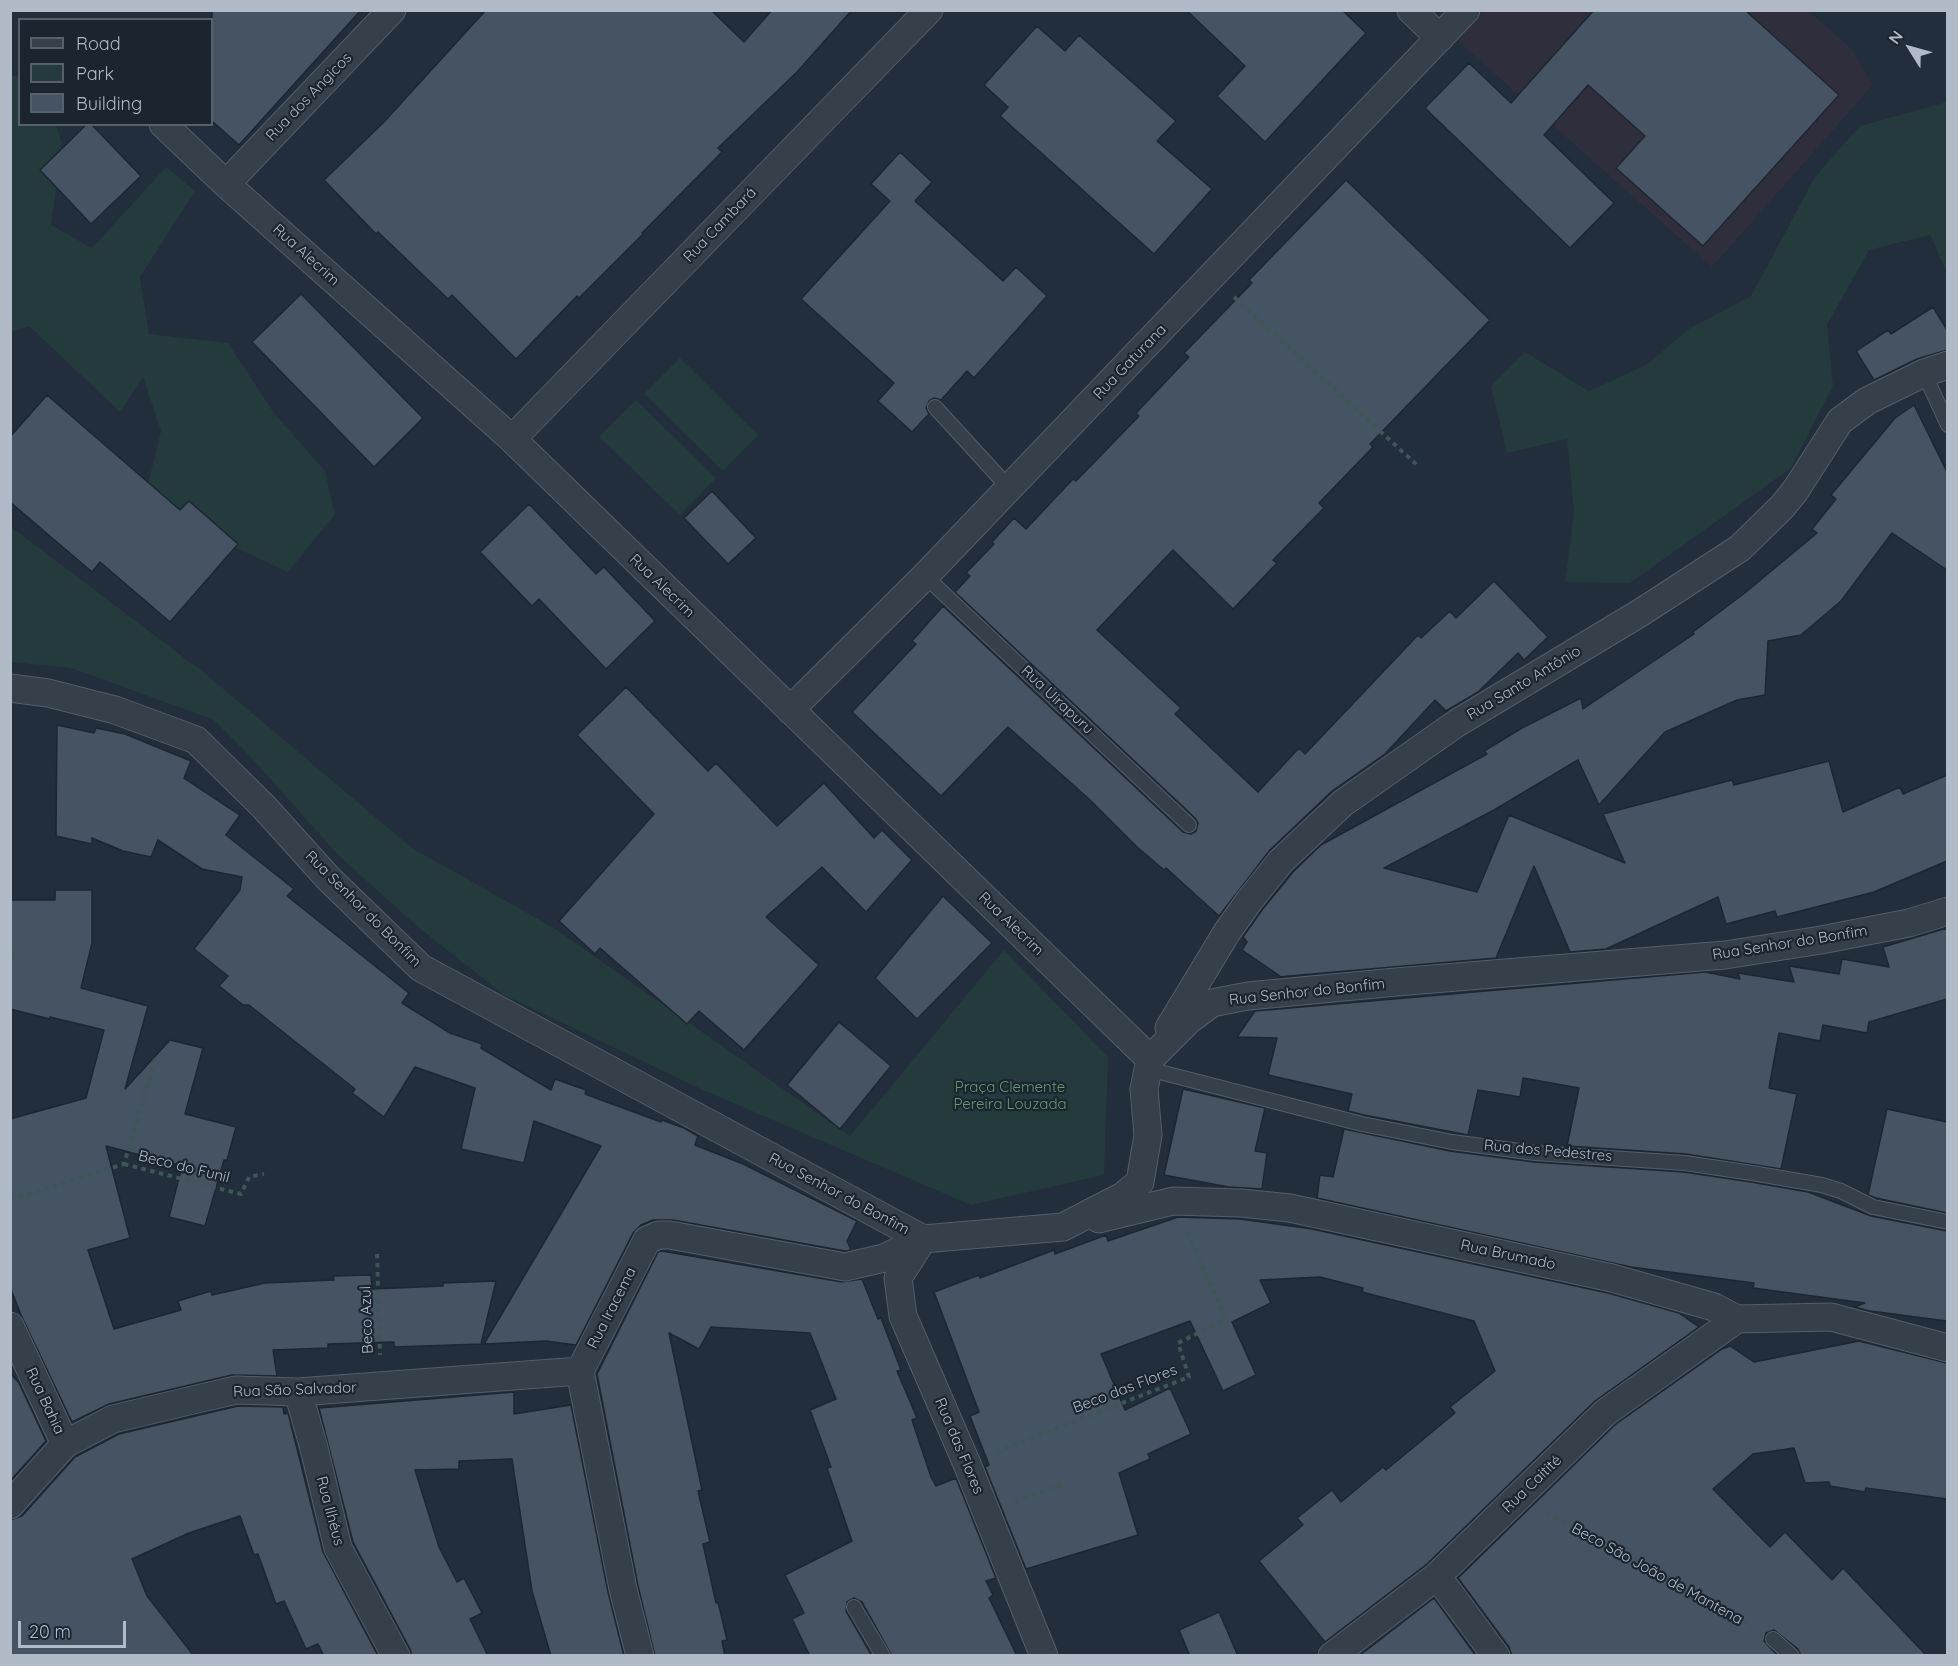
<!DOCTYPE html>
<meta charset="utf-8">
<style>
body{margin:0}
#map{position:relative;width:1958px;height:1666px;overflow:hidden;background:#222e3b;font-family:Quicksand,sans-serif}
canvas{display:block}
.frame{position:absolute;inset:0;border:12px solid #b1bac7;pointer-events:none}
.legend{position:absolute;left:18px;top:18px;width:195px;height:108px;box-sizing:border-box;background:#1b2530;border:2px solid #57616c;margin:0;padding:8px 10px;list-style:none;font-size:18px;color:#b1bac7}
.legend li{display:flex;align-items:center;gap:12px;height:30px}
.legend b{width:30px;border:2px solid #57616c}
.north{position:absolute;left:1880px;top:18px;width:60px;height:60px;-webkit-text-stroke:4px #1b2530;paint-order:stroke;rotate:307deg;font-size:16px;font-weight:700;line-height:24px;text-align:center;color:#b1bac7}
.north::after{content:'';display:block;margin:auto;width:21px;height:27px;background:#b1bac7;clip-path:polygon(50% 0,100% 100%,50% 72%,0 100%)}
.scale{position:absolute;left:18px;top:1621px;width:108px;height:27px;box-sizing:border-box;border:3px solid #b1bac7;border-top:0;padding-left:8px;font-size:18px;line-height:21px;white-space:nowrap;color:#b1bac7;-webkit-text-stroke:4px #1b2530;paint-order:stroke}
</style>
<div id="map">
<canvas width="1958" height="1666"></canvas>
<div class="frame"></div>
<ul class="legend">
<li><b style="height:8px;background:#36404b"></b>Road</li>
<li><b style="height:16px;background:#243a3c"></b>Park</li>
<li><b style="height:16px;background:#465362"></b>Building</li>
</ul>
<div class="north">N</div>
<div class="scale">20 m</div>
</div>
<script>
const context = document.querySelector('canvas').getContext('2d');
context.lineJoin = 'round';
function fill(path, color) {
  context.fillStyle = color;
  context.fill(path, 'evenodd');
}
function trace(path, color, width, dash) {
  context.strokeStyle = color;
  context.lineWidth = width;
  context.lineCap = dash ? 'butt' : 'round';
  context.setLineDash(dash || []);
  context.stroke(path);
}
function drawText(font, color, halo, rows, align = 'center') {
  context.font = font + ' Quicksand,sans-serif';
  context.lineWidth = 4.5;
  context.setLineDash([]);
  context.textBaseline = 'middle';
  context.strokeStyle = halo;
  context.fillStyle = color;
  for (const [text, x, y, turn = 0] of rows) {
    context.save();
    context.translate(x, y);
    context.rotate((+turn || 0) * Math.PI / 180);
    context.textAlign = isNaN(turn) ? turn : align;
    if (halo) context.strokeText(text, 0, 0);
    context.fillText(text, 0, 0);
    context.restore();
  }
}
const medical = new Path2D(`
 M 1484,11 L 1809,11 L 1851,48 L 1873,85 L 1712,267 L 1458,41 Z`);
const green = new Path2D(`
 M 10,76 L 19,76 L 20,124 L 56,125 L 62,143 L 51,225 L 92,248 L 166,167 L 195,191 L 140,277 L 149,334 L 228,343 L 274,413 L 325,471 L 335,514 L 288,572 L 230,545 L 132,549 L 161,431 L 143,377 L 120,412 L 29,326 L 11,332 Z
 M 1947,102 L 1947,273 L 1930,235 L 1869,250 L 1827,325 L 1833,386 L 1791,468 L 1630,583 L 1565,582 L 1574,511 L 1567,439 L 1507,453 L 1491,386 L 1525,352 L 1589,391 L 1648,364 L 1687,330 L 1751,296 L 1815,177 L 1860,126 Z
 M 680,358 L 758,435 L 723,471 L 644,394 Z
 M 636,400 L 716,478 L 680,515 L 599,437 Z
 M 10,526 L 207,675 L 412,848 L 554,928 L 850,1136 L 1004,950 L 1108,1057 L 1104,1175 L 971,1205 L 703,1090 L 504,995 L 418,927 L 337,854 L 248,754 L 214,720 L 71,668 L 11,662 Z`);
const building = new Path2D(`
 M 212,10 L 361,10 L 239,145 L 212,121 Z
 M 486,10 L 711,10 L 744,42 L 772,10 L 852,10 L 797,72 L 718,148 L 722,152 L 642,233 L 643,234 L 579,298 L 577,296 L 516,359 L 452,295 L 448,299 L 378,232 L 376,234 L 324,180 L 383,123 Z
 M 1186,10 L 1342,10 L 1366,33 L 1265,142 L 1217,96 L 1245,66 Z
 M 1594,10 L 1745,10 L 1839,95 L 1703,246 L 1616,168 L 1645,136 L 1588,85 L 1544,135 L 1614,203 L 1570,248 L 1425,108 L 1469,63 L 1511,103 Z
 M 1037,26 L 1065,51 L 1079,35 L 1176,121 L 1157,141 L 1212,189 L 1154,254 L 1000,116 L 1008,107 L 984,85 Z
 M 87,124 L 91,124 L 141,176 L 91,224 L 40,170 Z
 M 900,152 L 932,182 L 915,201 L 1003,281 L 1016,267 L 1047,296 L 974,378 L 967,371 L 941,400 L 934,398 L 929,401 L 926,408 L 929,414 L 912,432 L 878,401 L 894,383 L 801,299 L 890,201 L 871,184 Z
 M 1346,180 L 1490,320 L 1370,444 L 1373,447 L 1319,503 L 1324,508 L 1273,560 L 1277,563 L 1233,609 L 1173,550 L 1097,630 L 1181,708 L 1175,714 L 1258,792 L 1299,748 L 1305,754 L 1418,635 L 1421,638 L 1450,611 L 1456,618 L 1494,581 L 1548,637 L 1524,660 L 1518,653 L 1478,692 L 1446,711 L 1435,700 L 1385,754 L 1332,791 L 1270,850 L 1219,916 L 1166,868 L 1164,870 L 1137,847 L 1089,799 L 1008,727 L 941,796 L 852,712 L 916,644 L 912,641 L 943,606 L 1183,832 L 1191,834 L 1196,831 L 1198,823 L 1195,818 L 955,592 L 970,576 L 966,573 L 994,544 L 992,542 L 1014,518 L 1026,529 L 1073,479 L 1076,481 L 1139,416 L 1136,413 L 1189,357 L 1184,353 L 1252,283 L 1249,280 Z
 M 301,294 L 423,418 L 374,467 L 252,342 Z
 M 1933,307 L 1947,330 L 1947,350 L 1917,359 L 1874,380 L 1856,351 L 1888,330 L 1891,334 Z
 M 47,395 L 180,510 L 189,501 L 238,544 L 170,622 L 100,562 L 92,572 L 10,502 L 10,437 Z
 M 1914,405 L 1947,472 L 1947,570 L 1892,533 L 1841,601 L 1801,635 L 1768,641 L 1765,695 L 1737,700 L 1665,732 L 1599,805 L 1578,760 L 1494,810 L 1384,868 L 1477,892 L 1509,815 L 1625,863 L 1603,814 L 1732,780 L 1734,785 L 1829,761 L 1843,812 L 1900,787 L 1903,794 L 1947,775 L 1947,861 L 1874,892 L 1777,917 L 1775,911 L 1726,924 L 1718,897 L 1606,949 L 1570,952 L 1534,866 L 1496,958 L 1278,977 L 1280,976 L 1242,950 L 1247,942 L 1243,937 L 1262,910 L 1293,872 L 1321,845 L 1487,754 L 1484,751 L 1522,728 L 1581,698 L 1583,709 L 1694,634 L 1693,632 L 1746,592 L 1817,533 L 1812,529 L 1836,499 L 1831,495 L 1895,418 Z
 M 712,491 L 756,538 L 728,564 L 684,518 Z
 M 529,504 L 596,574 L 604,567 L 655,621 L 606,669 L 539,599 L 532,606 L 480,552 Z
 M 626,687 L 708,771 L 716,763 L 777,826 L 824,783 L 874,838 L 882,830 L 912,860 L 866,912 L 822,867 L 766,917 L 819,965 L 744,1050 L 699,1011 L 687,1024 L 600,948 L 595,954 L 559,921 L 654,814 L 577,735 Z
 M 57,725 L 94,733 L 96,728 L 125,734 L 191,761 L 184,778 L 240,815 L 226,835 L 294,889 L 287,896 L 409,993 L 402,1003 L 450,1033 L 482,1044 L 481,1048 L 551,1090 L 555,1079 L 586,1090 L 585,1094 L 661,1122 L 662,1120 L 684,1128 L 698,1136 L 695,1145 L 743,1164 L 857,1221 L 847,1241 L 851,1250 L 845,1251 L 673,1220 L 653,1220 L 641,1225 L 633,1233 L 576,1345 L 546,1341 L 484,1344 L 601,1146 L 534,1121 L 524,1163 L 461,1149 L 475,1088 L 415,1067 L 384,1117 L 352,1093 L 355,1089 L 249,1005 L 243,1005 L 219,986 L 228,976 L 194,949 L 240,890 L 242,877 L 202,869 L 158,840 L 151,857 L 123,851 L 92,838 L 92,844 L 56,836 Z
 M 55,890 L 92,890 L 92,943 L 81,988 L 148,1006 L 125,1089 L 170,1040 L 203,1048 L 185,1114 L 236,1127 L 227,1160 L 224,1160 L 205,1226 L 169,1217 L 182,1166 L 106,1146 L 130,1238 L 88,1250 L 114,1329 L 181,1310 L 178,1301 L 211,1291 L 212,1295 L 265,1283 L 334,1280 L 333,1276 L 371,1275 L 372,1289 L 443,1286 L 443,1283 L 496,1281 L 481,1344 L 394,1347 L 394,1342 L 328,1344 L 328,1348 L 273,1350 L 277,1376 L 232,1375 L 109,1404 L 72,1422 L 21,1315 L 10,1287 L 10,1119 L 86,1098 L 104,1030 L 50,1017 L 50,1019 L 10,1009 L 10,900 L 55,900 Z
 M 943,896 L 992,943 L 917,1019 L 875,978 Z
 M 1947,928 L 1947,999 L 1869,1022 L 1867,1033 L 1823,1025 L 1820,1041 L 1779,1033 L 1769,1088 L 1797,1094 L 1781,1169 L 1686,1154 L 1567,1146 L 1579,1088 L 1523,1078 L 1520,1097 L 1478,1090 L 1468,1135 L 1364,1115 L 1348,1111 L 1352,1094 L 1268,1075 L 1277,1038 L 1237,1037 L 1255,1011 L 1705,972 L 1740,979 L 1738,973 L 1794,982 L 1789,966 L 1839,974 L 1842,959 L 1889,967 L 1883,947 Z
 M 839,1022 L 891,1066 L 840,1129 L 787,1085 Z
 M 1183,1089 L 1265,1108 L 1255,1151 L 1267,1153 L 1262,1189 L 1229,1187 L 1164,1175 Z
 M 1887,1109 L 1947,1122 L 1947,1213 L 1876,1198 L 1868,1195 Z
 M 1344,1129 L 1450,1151 L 1534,1162 L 1684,1172 L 1751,1182 L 1808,1192 L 1871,1216 L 1947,1231 L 1947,1321 L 1870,1311 L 1854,1307 L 1865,1303 L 1753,1288 L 1754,1283 L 1631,1267 L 1317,1198 L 1320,1175 L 1333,1177 Z
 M 1178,1217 L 1240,1219 L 1312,1229 L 1608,1293 L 1679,1313 L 1699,1327 L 1595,1401 L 1427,1564 L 1325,1642 L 1259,1561 L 1303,1525 L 1297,1518 L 1332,1490 L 1341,1502 L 1383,1467 L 1386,1470 L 1455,1413 L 1450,1407 L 1495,1371 L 1474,1321 L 1362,1292 L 1363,1288 L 1320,1277 L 1260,1280 L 1271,1303 L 1232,1322 L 1256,1375 L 1223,1391 L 1190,1321 L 1101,1354 L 1125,1410 L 1170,1388 L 1191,1434 L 1148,1454 L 1150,1459 L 1119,1473 L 1138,1535 L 1026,1569 L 985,1467 L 989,1465 L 970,1416 L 979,1412 L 934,1292 L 979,1275 L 980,1278 L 1054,1250 L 1055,1254 L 1106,1235 L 1108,1241 Z
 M 662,1251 L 842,1282 L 862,1279 L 878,1319 L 881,1318 L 901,1370 L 897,1371 L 917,1418 L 912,1420 L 931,1477 L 936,1486 L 956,1478 L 996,1578 L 986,1581 L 993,1595 L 989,1598 L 1017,1656 L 892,1656 L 862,1602 L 854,1598 L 847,1602 L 846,1611 L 872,1656 L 810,1656 L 792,1619 L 804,1613 L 785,1575 L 852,1541 L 827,1468 L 831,1467 L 810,1410 L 836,1399 L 810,1333 L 711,1327 L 699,1349 L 669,1333 L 702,1490 L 698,1491 L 710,1542 L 703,1544 L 716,1603 L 718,1602 L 727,1640 L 722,1641 L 725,1656 L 655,1656 L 638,1586 L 597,1374 L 658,1252 Z
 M 1859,1341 L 1947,1363 L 1947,1499 L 1866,1488 L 1865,1492 L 1830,1486 L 1829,1482 L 1805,1483 L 1794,1448 L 1753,1454 L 1713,1489 L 1770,1547 L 1785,1532 L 1832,1580 L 1843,1568 L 1927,1656 L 1801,1656 L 1798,1649 L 1774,1630 L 1766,1633 L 1764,1641 L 1778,1656 L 1512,1656 L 1509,1647 L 1458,1578 L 1616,1424 L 1722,1349 L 1730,1346 L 1754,1362 Z
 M 10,1373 L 19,1383 L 46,1441 L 10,1481 Z
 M 514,1392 L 514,1414 L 571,1405 L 608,1592 L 624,1656 L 551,1656 L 532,1591 L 512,1459 L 459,1461 L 459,1469 L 415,1470 L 439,1547 L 457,1582 L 464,1578 L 482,1613 L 470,1619 L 488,1656 L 412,1656 L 410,1649 L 353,1542 L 319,1408 Z
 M 238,1406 L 283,1407 L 284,1414 L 288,1413 L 323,1552 L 378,1656 L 324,1656 L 318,1644 L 306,1649 L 284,1601 L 276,1604 L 258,1554 L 254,1555 L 240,1516 L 189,1533 L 132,1559 L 147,1596 L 194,1656 L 10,1656 L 10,1520 L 22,1516 L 75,1457 L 119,1434 Z
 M 1434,1598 L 1476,1656 L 1359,1656 Z
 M 1219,1612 L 1238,1656 L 1190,1656 L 1179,1630 Z`);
const path = new Path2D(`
 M 1234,297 L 1417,465
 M 10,955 L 17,954
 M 124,1164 L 241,1194 L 249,1177 L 264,1174
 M 10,1200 L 124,1164 L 156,1057
 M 377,1254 L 380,1355
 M 996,1452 L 1189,1377 L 1178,1343 L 1226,1319 L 1187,1232
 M 1015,1502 L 1065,1483
 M 1546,1512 L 1597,1542 L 1652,1568 L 1702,1596 L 1752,1626`);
const lane = new Path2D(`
 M 1924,373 L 1948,425
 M 935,407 L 1009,488
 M 925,576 L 1189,825
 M 1148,1069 L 1362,1124 L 1452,1142 L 1535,1153 L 1685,1163 L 1752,1173 L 1822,1185 L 1841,1191 L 1873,1207 L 1948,1222
 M 854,1607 L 883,1656
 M 1773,1639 L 1792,1656`);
const street = new Path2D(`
 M 1411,10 L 1440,38
 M 163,124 L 226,184 L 512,439 L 1150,1059
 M 226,184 L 392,10
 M 512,439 L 929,10
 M 10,688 L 48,693 L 115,710 L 196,740 L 264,807 L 329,879 L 421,968 L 923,1239 L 1063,1227 L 1123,1196 L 1140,1182 L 1148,1135 L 1144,1089 L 1150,1059 L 1189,1020 L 1212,1003 L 1248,996 L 1396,982 L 1725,955 L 1821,940 L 1909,923 L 1948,911
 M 790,710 L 925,576 L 1466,10
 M 1169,1028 L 1227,932 L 1249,901 L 1281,861 L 1343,803 L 1457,723 L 1640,613 L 1740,548 L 1782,507 L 1795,491 L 1840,421 L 1867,401 L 1924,373 L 1948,365
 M 1099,1219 L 1173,1201 L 1241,1203 L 1290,1208 L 1612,1278 L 1714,1307 L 1737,1319 L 1831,1317 L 1948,1348
 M 923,1239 L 898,1278 L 903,1316 L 967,1464 L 1044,1656
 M 10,1326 L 65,1444
 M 298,1392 L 314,1448 L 338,1548 L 396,1656
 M 10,1505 L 65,1444 L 113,1419 L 197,1399 L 236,1390 L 298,1392 L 580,1371
 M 1437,1576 L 1496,1656
 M 640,1656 L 623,1589 L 580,1371 L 647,1240 L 659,1235 L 670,1235 L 845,1267 L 884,1258 L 923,1239
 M 1332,1656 L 1437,1576 L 1606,1412 L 1737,1319`);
const streetNames = [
 ["Rua dos Angicos",309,97,-46],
 ["Rua Cambará",720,225,-46],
 ["Rua Alecrim",306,255,42],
 ["Rua Gaturana",1130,362,-46],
 ["Rua Alecrim",662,586,44],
 ["Rua Santo Antônio",1524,683,-31],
 ["Rua Uirapuru",1057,700,43],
 ["Rua Senhor do Bonfim",363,909,45],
 ["Rua Alecrim",1011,924,44],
 ["Rua Senhor do Bonfim",1790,943,-9],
 ["Rua Senhor do Bonfim",1307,992,-6],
 ["Rua dos Pedestres",1548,1151,5],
 ["Beco do Funil",184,1167,14],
 ["Rua Senhor do Bonfim",839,1194,28],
 ["Rua Brumado",1508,1255,12],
 ["Rua Iracema",612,1308,-63],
 ["Beco Azul",367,1320,-92],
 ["Beco das Flores",1125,1389,-21],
 ["Rua São Salvador",295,1390,-2],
 ["Rua Bahia",45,1401,65],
 ["Rua das Flores",959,1446,67],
 ["Rua Caitité",1532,1484,-44],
 ["Rua Ilhéus",330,1511,75],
 ["Beco São João de Mantena",1657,1574,29]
];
const parkNames = [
 ["Praça Clemente",1010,1087],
 ["Pereira Louzada",1010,1104]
];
fill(medical, '#2f2e3c');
fill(green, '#243a3c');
fill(building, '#465362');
trace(building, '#1d2732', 1.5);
trace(lane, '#545d69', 16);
trace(street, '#545d69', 29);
trace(path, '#3f5656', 4, [4.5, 4.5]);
trace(lane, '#36404b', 14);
trace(street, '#36404b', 27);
drawText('15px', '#b1bac7', '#1b2530', streetNames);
drawText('15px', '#679971', '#1b2530', parkNames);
</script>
